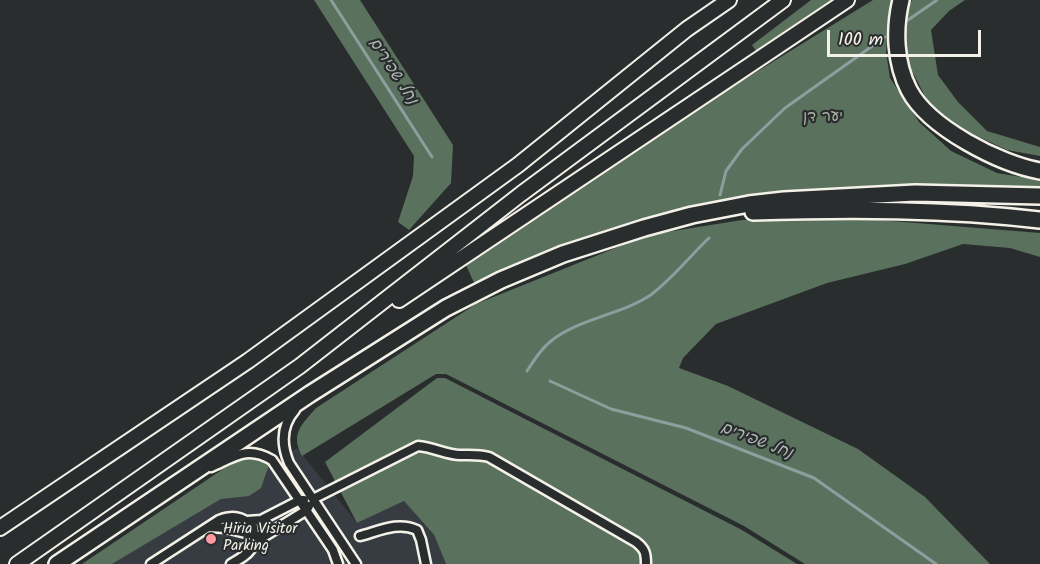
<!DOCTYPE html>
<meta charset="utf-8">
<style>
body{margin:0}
#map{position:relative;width:1040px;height:564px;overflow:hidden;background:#2a2d2e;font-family:Kalam,sans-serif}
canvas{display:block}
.scale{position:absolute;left:827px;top:30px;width:154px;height:27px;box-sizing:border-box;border:3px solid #f4f1e8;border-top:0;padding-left:8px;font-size:18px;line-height:21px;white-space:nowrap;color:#f4f1e8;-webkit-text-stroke:4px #2a2d2e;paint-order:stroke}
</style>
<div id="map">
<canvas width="1040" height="564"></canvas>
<div class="scale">100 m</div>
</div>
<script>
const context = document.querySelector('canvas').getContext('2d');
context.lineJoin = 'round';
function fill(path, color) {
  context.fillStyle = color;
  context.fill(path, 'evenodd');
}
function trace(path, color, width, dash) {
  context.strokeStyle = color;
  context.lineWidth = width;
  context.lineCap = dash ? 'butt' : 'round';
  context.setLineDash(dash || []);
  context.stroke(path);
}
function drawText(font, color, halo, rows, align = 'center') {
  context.font = font + ' Kalam,"Playpen Sans Hebrew",sans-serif';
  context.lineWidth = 4.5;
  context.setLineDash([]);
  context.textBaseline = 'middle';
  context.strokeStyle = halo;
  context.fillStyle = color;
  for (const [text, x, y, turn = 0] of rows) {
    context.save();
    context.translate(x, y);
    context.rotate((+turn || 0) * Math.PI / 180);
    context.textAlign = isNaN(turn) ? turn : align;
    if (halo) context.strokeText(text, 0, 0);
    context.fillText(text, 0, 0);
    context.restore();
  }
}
const built = new Path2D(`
 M 297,448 L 357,523 L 404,501 L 434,536 L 446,564 L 112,564 L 221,499 Z`);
const green = new Path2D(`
 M 314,0 L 360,0 L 453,145 L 451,183 L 409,230 L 398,222 L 413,176 L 414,156 Z
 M 811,0 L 834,0 L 758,54 L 752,45 Z
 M 873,0 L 894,0 L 888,21 L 886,52 L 890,78 L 919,122 L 951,151 L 997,173 L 1040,180 L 1040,187 L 961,187 L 774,196 L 476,287 L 465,263 L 698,108 Z
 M 912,0 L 965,0 L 949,11 L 931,30 L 938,75 L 958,102 L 987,131 L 1040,147 L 1040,156 L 1007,150 L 964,130 L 929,104 L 911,69 L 902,39 L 906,12 Z
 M 742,220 L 879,220 L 1040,233 L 1040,257 L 1010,248 L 963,244 L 905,264 L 827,283 L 716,324 L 683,358 L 679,368 L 728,386 L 858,449 L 925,497 L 990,564 L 805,564 L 744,526 L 446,374 L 436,374 L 302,456 C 290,434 302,424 316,408 L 476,304 L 648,235 Z
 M 437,378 L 445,378 L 742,530 L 797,564 L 446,564 L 434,535 L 404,501 L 357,523 L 325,462 Z
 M 255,456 L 269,465 L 261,488 L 249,496 L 221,499 L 112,564 L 82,564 L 229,465 L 247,457 Z`);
const stream = new Path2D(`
 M 331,0 L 432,157
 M 908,20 L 937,0
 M 720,195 L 726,171 L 742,149 L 785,108 L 885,37
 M 527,371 C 534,360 541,349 551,341 C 577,319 624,314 652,294 C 673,278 690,256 709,238
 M 550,381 L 611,409 L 686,428 L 814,478 L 936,564`);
const minor = new Path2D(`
 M 295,410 C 281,426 281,444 289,463 L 356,564
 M 211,467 C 234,457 247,445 272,460 L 325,538 L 333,550 L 338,564
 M 313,499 L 418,446 C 433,447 447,455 460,455 C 471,455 478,454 489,457 L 636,542 C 645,549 646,553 646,564
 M 247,521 L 261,520 L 300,500 L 304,500
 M 209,527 L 226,528 L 258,536
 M 360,536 C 379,531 398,521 417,530 L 421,540 L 426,564
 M 255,542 L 307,510 L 309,506
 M 151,564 L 219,520 C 233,515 241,516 253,526 C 257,549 250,553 231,564`);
const trunk = new Path2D(`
 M 399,300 L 847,0
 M 0,528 L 248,361 L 518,165 L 687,29 L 729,0
 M 17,564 L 300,366 L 521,194 L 783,0`);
const motorway = new Path2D(`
 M 901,0 C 894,29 895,63 909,90 C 929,128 1000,164 1040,171
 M 753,212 C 850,209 944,209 1040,220
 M 57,564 L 310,394 L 446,308 L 501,280 L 563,254 L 644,228 L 692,215 L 749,204 L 784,200 L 915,193 L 1040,196`);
const markers = [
 [211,539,6,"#ff9aa2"]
];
const parkNames = [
 ["יער דן",823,118]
];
const poiNames = [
 ["Hiria Visitor",223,530],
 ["Parking",223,547]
];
const waterNames = [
 ["נחל שפירים",392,72,57],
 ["נחל שפירים",756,442,21]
];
fill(built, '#373c42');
fill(green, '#5a715d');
trace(stream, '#8d9e9e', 3);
trace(minor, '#f4f1e8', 13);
trace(trunk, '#f4f1e8', 18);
trace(motorway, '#f4f1e8', 20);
trace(minor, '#2a2d2e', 8);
trace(trunk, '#2a2d2e', 14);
trace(motorway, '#2a2d2e', 15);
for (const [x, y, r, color] of markers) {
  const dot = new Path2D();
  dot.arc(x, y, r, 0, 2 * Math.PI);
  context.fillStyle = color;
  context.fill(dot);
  trace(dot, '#2a2d2e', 2);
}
drawText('15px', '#afb7a9', '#2a2d2e', parkNames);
drawText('15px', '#f4f1e8', '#2a2d2e', poiNames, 'left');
drawText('italic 16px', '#b0b9b7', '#2a2d2e', waterNames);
</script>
